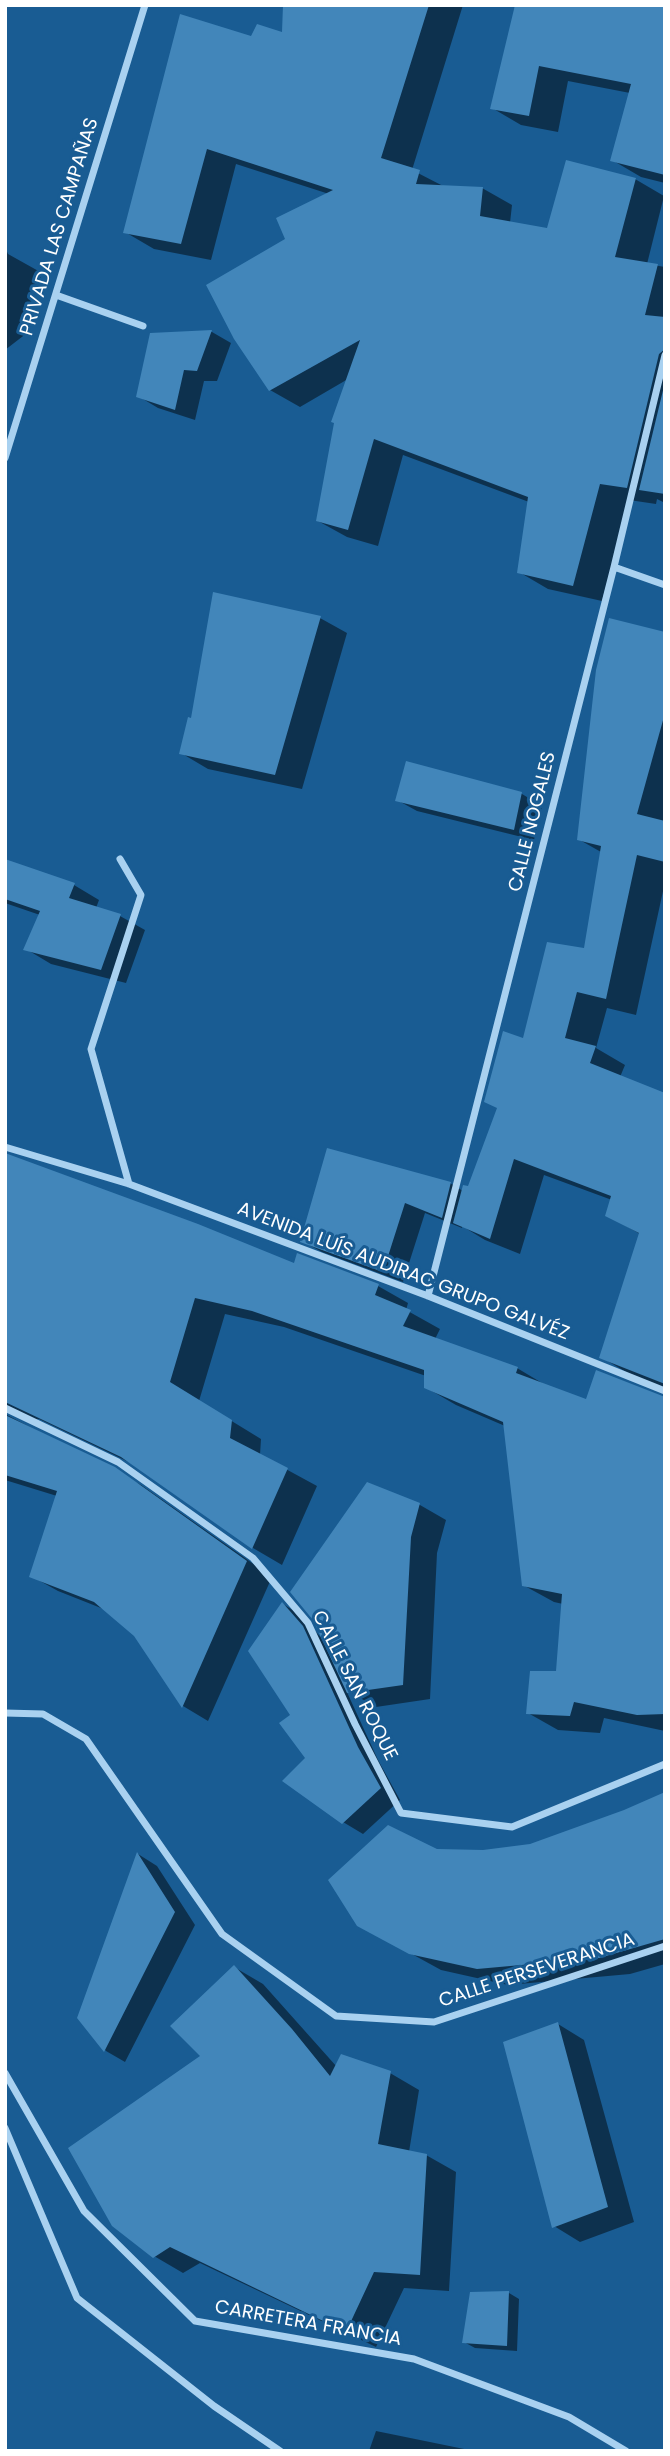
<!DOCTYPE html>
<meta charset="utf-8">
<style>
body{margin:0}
#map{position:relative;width:670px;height:2456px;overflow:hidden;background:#195c93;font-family:Poppins,sans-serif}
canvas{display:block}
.frame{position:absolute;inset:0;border:7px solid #fff;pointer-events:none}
</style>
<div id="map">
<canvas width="670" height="2456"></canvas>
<div class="frame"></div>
</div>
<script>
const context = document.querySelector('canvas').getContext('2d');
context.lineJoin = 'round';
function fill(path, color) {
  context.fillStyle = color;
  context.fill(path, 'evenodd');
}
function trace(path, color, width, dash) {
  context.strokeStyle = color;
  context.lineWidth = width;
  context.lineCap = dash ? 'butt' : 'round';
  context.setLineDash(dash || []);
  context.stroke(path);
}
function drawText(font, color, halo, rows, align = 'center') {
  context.font = font + ' Poppins,sans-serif';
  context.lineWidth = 6;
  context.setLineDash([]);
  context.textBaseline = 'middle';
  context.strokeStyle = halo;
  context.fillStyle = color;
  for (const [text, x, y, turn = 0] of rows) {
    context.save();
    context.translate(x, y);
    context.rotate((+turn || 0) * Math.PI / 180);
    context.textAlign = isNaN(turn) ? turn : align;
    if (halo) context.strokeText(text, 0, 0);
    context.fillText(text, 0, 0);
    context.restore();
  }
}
const shadow = new Path2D(`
 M 284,5 L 463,5 L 412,170 L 445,187 L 482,188 L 512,205 L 510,223 L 548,230 L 635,179 L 664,196 L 647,264 L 665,267 L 665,503 L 657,499 L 656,504 L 629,500 L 602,601 L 548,589 L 519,572 L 529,502 L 403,455 L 378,546 L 347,537 L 318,521 L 348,379 L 300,407 L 270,390 L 287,240 L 329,194 L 236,164 L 211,260 L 154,249 L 125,232 L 252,38 L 284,35 Z
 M 517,5 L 665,5 L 665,183 L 641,177 L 612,160 L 630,93 L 568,81 L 558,132 L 521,125 L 492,108 Z
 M 5,247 L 8,254 L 42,273 L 27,333 L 5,350 Z
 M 212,332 L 231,343 L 217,381 L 204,381 L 195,420 L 158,408 L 138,396 L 151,335 Z
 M 215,594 L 320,618 L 347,633 L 302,789 L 208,769 L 181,753 L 193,721 Z
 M 665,634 L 665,882 L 636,1015 L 607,1008 L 596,1048 L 625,1065 L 620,1077 L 665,1095 L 665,1388 L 631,1375 L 601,1357 L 640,1234 L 607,1215 L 612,1200 L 544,1175 L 520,1254 L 485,1240 L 462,1226 L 462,1228 L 425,1213 L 403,1282 L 322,1252 L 302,1241 L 450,1183 L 463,1191 L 469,1189 L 524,1040 L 586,950 L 601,852 L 578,839 Z
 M 407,763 L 522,794 L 542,806 L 534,840 L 417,811 L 397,800 Z
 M 5,861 L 74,885 L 99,900 L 96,908 L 120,916 L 145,930 L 126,983 L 51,964 L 26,949 L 40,915 L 5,903 Z
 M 5,1155 L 295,1265 L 378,1286 L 408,1303 L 406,1310 L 440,1329 L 435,1339 L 517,1368 L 547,1386 L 588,1401 L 665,1398 L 665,1731 L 604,1718 L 600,1733 L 558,1730 L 528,1713 L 557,1673 L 563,1604 L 554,1602 L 523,1585 L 505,1426 L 456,1405 L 425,1387 L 426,1376 L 284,1327 L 225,1314 L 199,1401 L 261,1439 L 260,1455 L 317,1486 L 282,1565 L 253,1548 L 135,1465 L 39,1419 L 32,1420 L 5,1405 Z
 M 5,1414 L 141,1485 L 272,1577 L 208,1721 L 183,1706 L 135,1635 L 106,1610 L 58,1591 L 31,1576 L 57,1496 L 5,1480 Z
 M 368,1485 L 420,1505 L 446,1520 L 437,1553 L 430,1699 L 376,1707 L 346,1690 L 378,1760 L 400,1800 L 363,1834 L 343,1822 L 307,1758 L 292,1716 L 283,1604 L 302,1616 L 324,1641 Z
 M 665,1794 L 665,1964 L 630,1974 L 508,1985 L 441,1970 L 390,1942 L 436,1851 L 483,1852 L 531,1845 L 625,1812 Z
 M 138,1854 L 157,1866 L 195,1925 L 125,2062 L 106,2051 L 79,2017 Z
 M 234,1967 L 263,1984 L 337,2067 L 390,2073 L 419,2090 L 409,2152 L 426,2155 L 456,2172 L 449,2291 L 404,2288 L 376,2347 L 200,2263 L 183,2273 L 154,2256 L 203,2057 Z
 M 558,2024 L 584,2040 L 634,2222 L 580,2242 L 554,2226 Z
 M 509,2293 L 519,2299 L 517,2351 L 475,2348 L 464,2342 Z
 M 376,2431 L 469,2450 L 469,2451 L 369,2451 Z`);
const building = new Path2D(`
 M 283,5 L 429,5 L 381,158 L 420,170 L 416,184 L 483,187 L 480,216 L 547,228 L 566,160 L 636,178 L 615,257 L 658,264 L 645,315 L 665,317 L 665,349 L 659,354 L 627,488 L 600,484 L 573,586 L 517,573 L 528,497 L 374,439 L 348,530 L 316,521 L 334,423 L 331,422 L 360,340 L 269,391 L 234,339 L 206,285 L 285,239 L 276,218 L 333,190 L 207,149 L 181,244 L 123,233 L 180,14 L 251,36 L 257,24 L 282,32 Z
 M 515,5 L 665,5 L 665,175 L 610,161 L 631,84 L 539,66 L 529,116 L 490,109 Z
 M 212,330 L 197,371 L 184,370 L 175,410 L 136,397 L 150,333 Z
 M 665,382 L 665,494 L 639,490 Z
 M 213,592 L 321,616 L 275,775 L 179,754 L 188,717 L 191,718 Z
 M 609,618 L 665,632 L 665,713 L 637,814 L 665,821 L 665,862 L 637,855 L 606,999 L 577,992 L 565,1038 L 596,1046 L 590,1063 L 665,1093 L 665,1384 L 599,1358 L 639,1233 L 605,1216 L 611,1196 L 514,1159 L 490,1239 L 453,1223 L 463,1185 L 468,1186 L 497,1108 L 484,1102 L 503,1031 L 523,1038 L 547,942 L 584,948 L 601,846 L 577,840 L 596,670 Z
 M 406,761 L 522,792 L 514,830 L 395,801 Z
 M 5,859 L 75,883 L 69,898 L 121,914 L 101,970 L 23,950 L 40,911 L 5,899 Z
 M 327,1148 L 451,1182 L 442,1218 L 405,1203 L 383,1272 L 300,1242 Z
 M 5,1153 L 198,1224 L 294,1263 L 297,1253 L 379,1284 L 375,1295 L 411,1310 L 403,1326 L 518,1367 L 516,1373 L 586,1399 L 596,1370 L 665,1397 L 665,1714 L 637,1715 L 574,1702 L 570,1716 L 526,1714 L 530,1671 L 556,1671 L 562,1594 L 522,1586 L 503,1422 L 424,1388 L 424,1370 L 252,1311 L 195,1298 L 170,1382 L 232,1420 L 230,1438 L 288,1468 L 252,1549 L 121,1457 L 5,1402 Z
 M 5,1415 L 115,1467 L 247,1561 L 182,1708 L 134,1636 L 94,1602 L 29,1577 L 57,1491 L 5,1475 Z
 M 367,1482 L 420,1503 L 411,1537 L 403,1685 L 347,1693 L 313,1620 L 290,1592 Z
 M 282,1602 L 303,1626 L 358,1747 L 381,1788 L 342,1824 L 282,1781 L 305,1758 L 279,1723 L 290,1715 L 248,1651 Z
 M 665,1792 L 665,1939 L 599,1958 L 477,1969 L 409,1954 L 357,1926 L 328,1880 L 388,1825 L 437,1849 L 483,1850 L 530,1844 L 624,1810 Z
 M 137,1852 L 175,1912 L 104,2052 L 77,2018 Z
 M 234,1965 L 292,2029 L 330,2076 L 341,2054 L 391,2071 L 378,2144 L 427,2154 L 420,2275 L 374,2272 L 346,2332 L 170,2247 L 153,2258 L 112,2226 L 68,2148 L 200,2056 L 170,2026 Z
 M 558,2022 L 608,2207 L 552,2228 L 503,2042 Z
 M 509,2291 L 507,2346 L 462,2343 L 470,2292 Z`);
const minor = new Path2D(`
 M 56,295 L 143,326
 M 5,458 L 145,5
 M 614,567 L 665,585
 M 120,859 L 141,895 L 91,1049 L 129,1184
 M 5,1147 L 129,1184 L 428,1296 L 665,1391
 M 428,1296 L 614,567 L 665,355
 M 5,1408 L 118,1462 L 253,1558 L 308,1623 L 355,1724 L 401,1813 L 512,1827 L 665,1764
 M 5,1713 L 43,1714 L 86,1739 L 222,1934 L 336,2016 L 434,2022 L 665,1946
 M 5,2073 L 84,2211 L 195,2321 L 414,2359 L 569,2417 L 626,2451
 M 5,2128 L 77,2298 L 214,2406 L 280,2451`);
const streetNames = [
 ["PRIVADA LAS CAMPAÑAS",60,227,-73],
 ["CALLE NOGALES",533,822,-76],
 ["AVENIDA LUÍS AUDIRAC GRUPO GALVÉZ",403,1272,21],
 ["CALLE SAN ROQUE",354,1686,63],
 ["CALLE PERSEVERANCIA",537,1971,-18],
 ["CARRETERA FRANCIA",308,2324,10]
];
fill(shadow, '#0007');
fill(building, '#4286ba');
trace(minor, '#a9d1f0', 7);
drawText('19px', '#fff', '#195c93', streetNames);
</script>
